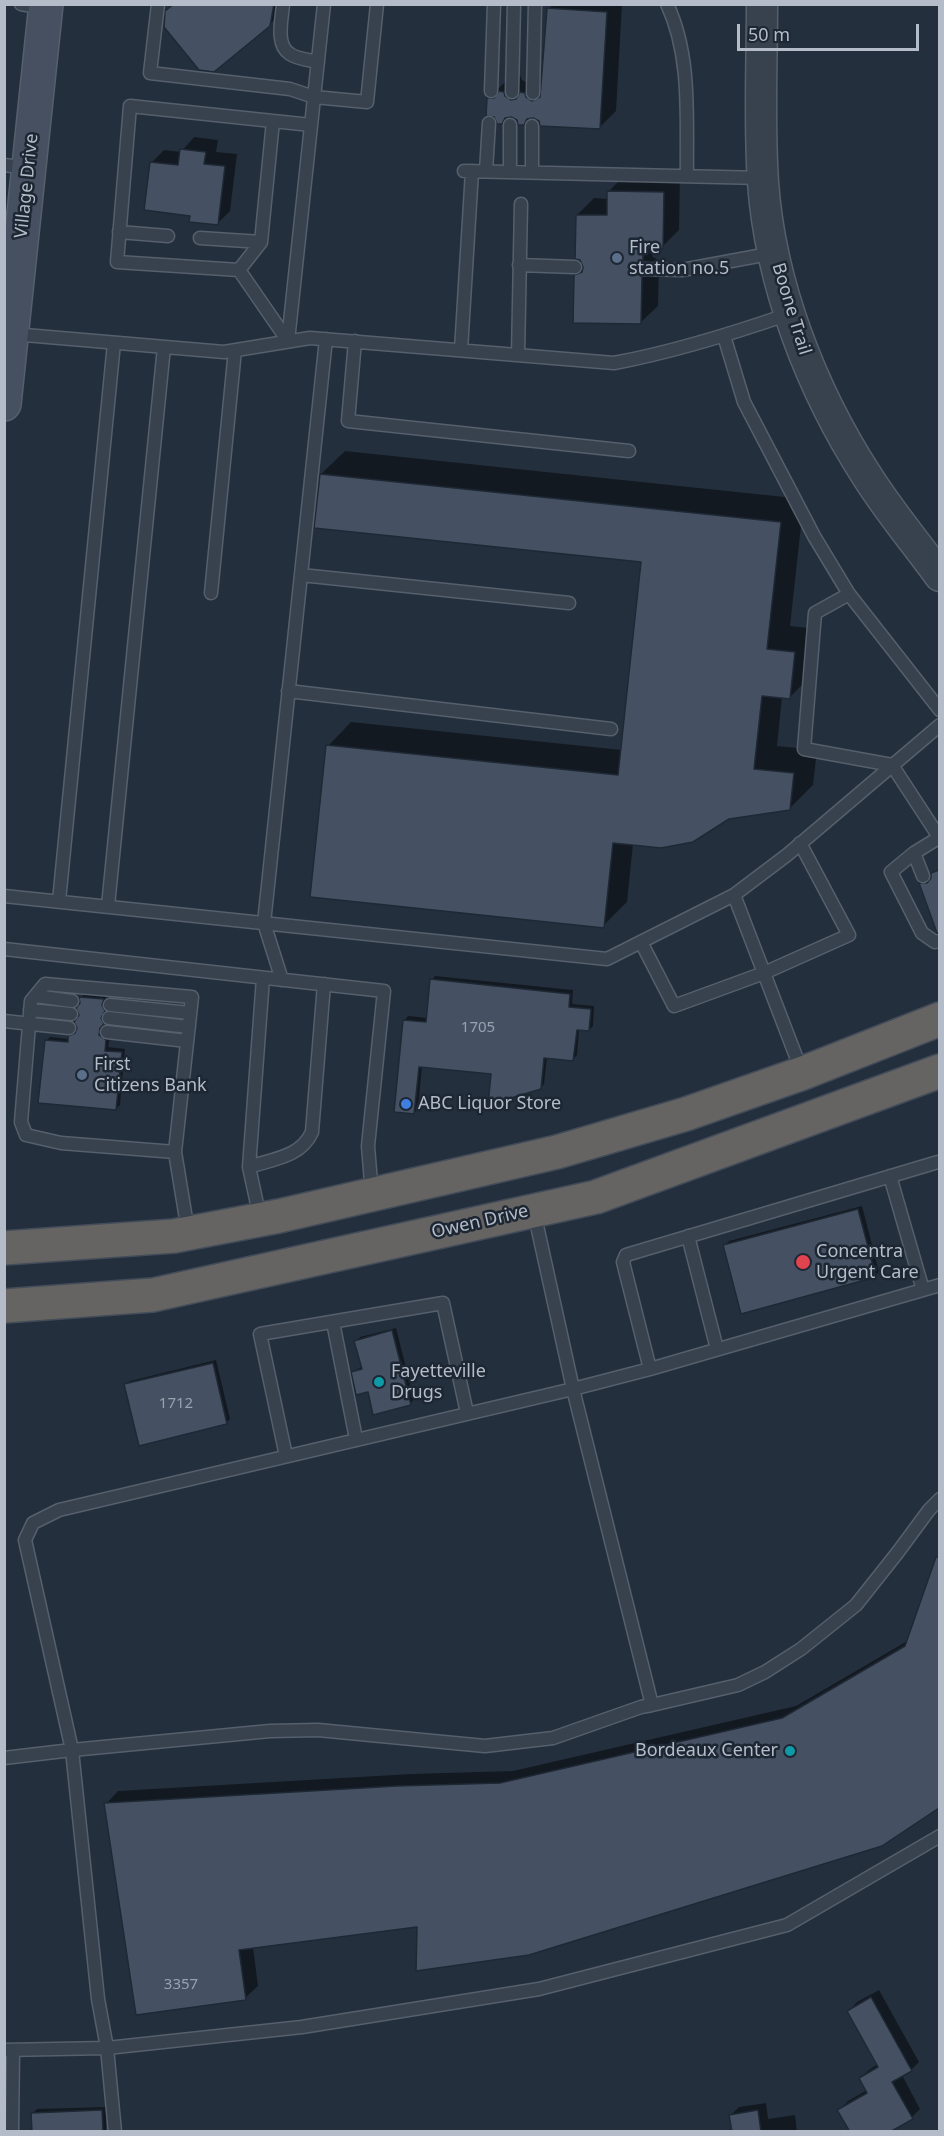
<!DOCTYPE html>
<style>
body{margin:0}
#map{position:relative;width:944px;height:2136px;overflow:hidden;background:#242f3e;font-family:"Noto Sans",sans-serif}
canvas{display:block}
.frame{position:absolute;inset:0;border:6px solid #b4bcc9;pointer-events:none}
.scale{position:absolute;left:737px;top:24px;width:182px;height:27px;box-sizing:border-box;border:3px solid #b4bcc9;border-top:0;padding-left:8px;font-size:18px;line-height:21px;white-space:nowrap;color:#b4bcc9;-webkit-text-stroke:4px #1d2633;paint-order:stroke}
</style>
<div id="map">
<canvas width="944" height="2136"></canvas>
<div class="frame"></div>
<div class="scale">50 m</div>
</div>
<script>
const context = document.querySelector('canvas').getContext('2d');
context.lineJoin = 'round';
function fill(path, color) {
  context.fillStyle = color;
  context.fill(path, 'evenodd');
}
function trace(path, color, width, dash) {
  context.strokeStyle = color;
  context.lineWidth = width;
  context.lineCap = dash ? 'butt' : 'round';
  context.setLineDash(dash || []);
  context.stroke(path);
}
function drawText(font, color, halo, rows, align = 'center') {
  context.font = font + ' "Noto Sans",sans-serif';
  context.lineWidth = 5;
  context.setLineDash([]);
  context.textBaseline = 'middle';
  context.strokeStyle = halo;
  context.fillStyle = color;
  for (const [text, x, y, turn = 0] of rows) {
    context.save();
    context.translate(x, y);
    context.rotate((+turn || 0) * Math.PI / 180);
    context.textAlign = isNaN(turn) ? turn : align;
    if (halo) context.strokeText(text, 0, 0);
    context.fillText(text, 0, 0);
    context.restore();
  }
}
const shadow = new Path2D(`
 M 174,4 L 287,4 L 286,7 L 269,25 Z
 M 553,4 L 622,4 L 616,111 L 599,128 L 540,120 L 533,116 L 523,124 L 511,115 L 501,123 L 488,99 L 505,82 L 511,82 L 518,75 L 520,75 L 522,80 L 529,84 L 539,76 L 542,76 L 544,81 L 549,9 Z
 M 194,137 L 218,140 L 216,152 L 237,154 L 230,211 L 217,224 L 192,215 L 151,163 L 164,150 L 181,152 Z
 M 626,174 L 680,176 L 679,230 L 662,247 L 654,247 L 651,251 L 653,257 L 659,260 L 658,306 L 641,322 L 576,276 L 585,267 L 577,215 L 594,198 L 609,199 L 609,191 Z
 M 345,451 L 804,499 L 790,626 L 818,629 L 813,674 L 790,697 L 782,697 L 777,746 L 817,750 L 813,785 L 789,809 L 728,818 L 633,844 L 627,902 L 603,926 L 328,746 L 351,722 L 622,750 L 642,561 L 321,474 Z
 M 940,869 L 940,921 L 935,923 L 920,883 L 924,880 L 931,880 L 932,874 Z
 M 435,976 L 573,990 L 572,1004 L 594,1006 L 593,1026 L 589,1030 L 579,1029 L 577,1055 L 573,1059 L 547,1057 L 544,1084 L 540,1088 L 493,1073 L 422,1066 L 418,1109 L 414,1113 L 405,1020 L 408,1016 L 428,1018 L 432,980 Z
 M 84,994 L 107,996 L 105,1000 L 108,1006 L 104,1013 L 107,1019 L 102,1027 L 105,1035 L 110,1036 L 108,1047 L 125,1049 L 120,1105 L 116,1109 L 46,1041 L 50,1037 L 69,1039 L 78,1031 L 81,1016 L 81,998 Z
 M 862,1206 L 879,1272 L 875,1276 L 725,1245 L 729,1241 Z
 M 396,1328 L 414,1399 L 411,1403 L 375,1413 L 369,1390 L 353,1372 L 363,1366 L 356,1341 L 360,1337 Z
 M 216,1360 L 230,1419 L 226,1423 L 126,1385 L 130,1381 Z
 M 940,1552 L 940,1806 L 881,1844 L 418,1925 L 253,1947 L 258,1986 L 245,1998 L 106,1804 L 118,1791 L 411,1774 L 513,1771 L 796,1706 L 909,1640 Z
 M 879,1990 L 919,2062 L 911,2070 L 902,2075 L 920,2109 L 912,2117 L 839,2110 L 848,2101 L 867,2090 L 860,2078 L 869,2070 L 878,2064 L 849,2011 L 857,2002 Z
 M 766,2103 L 768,2119 L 795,2115 L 797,2132 L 733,2132 L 731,2115 L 739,2107 Z
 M 106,2107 L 106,2132 L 33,2132 L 33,2113 L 37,2109 Z`);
const building = new Path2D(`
 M 174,4 L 274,4 L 270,26 L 214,72 L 199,70 L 164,27 L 165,11 Z
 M 547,8 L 607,12 L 600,129 L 540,126 L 539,121 L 533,118 L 527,119 L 524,125 L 518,125 L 517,120 L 511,117 L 505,118 L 502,124 L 497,124 L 494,117 L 486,116 L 487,98 L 494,98 L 499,91 L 504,92 L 505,96 L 511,100 L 516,99 L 520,92 L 525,93 L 526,97 L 532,101 L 540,97 Z
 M 180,149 L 206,152 L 204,164 L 225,166 L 218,225 L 189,222 L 190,216 L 144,210 L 150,162 L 178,165 Z
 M 607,191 L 664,192 L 663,249 L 643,249 L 643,261 L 639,262 L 635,268 L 636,273 L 642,277 L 641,324 L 573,323 L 574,275 L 582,272 L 583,267 L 580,260 L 575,259 L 576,215 L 607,215 Z
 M 320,474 L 781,522 L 767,649 L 795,652 L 790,699 L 762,696 L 754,769 L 794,773 L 790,810 L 729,819 L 693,842 L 661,848 L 613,843 L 604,928 L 310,897 L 326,745 L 618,775 L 641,562 L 314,528 Z
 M 939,870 L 939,933 L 937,933 L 919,883 L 927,883 L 931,878 L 931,873 Z
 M 430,979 L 570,994 L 569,1007 L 591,1009 L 589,1031 L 577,1030 L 573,1061 L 544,1058 L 541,1089 L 488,1105 L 491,1074 L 419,1067 L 414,1114 L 394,1112 L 403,1020 L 426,1022 Z
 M 79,997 L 104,999 L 102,1005 L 105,1011 L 101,1018 L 104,1024 L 100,1028 L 99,1035 L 106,1040 L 105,1051 L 122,1052 L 116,1110 L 38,1103 L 45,1040 L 68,1042 L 68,1036 L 75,1033 L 77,1028 L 74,1022 L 79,1015 L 76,1008 L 80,1003 Z
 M 858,1209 L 876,1277 L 741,1314 L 723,1245 Z
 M 392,1330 L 411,1405 L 373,1415 L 368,1392 L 356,1395 L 351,1372 L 362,1369 L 354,1341 Z
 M 213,1363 L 227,1424 L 139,1446 L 124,1384 Z
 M 936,1557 L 939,1557 L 939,1808 L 882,1846 L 529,1955 L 416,1971 L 417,1927 L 239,1950 L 246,2000 L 136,2015 L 104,1803 L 397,1786 L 500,1783 L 782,1718 L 905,1646 Z
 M 871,1997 L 912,2071 L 892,2082 L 913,2119 L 890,2132 L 850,2132 L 837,2110 L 867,2093 L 859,2078 L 878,2067 L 847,2011 Z
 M 102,2110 L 103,2132 L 32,2132 L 31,2113 Z
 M 758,2110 L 761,2132 L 732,2132 L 729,2115 Z`);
const service = new Path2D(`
 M 21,4 L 44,8
 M 158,4 L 150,73 L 290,89 L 314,97 L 367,102 L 377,4
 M 283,4 C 282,19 275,45 290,54 C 297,59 309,60 318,62
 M 667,4 C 692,57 686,120 687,176
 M 491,91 L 494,4
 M 512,92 L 514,4
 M 533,93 L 535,4
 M 532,126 L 532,172
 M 4,165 L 28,168
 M 464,171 L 762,178
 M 486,171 L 489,123
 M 510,172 L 510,125
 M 119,232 L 168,236
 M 200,238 L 261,242
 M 519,265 L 575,267
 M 643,269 L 682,270 L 774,253
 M 239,270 L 261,242 L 273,121
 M 13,334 L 224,352 L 310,338 L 614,363 C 674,352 731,334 789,314
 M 724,336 L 744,402 L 814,536 L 849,594 L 940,710
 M 288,341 L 239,270 L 117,262 L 130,106 L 311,125
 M 288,341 L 324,4
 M 355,341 L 348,421 L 629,451
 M 461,350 L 472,171
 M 518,355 L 521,204
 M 301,575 L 569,603
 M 211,593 L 235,350
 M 849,594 L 815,613 L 804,749 L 892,765 L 939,837
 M 288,691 L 611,729
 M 914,853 L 891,872 L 922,933 L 935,942 L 940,941
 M 923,876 L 914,853 L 940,837
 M 734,895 L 802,1072
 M 4,896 L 607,959 L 734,895 L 787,855 L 940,725
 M 59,901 L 114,343
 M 108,906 L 164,347
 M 641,942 L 674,1006 L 764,973 L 849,935 L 800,843
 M 4,949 L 384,991 L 368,1146 L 372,1195
 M 282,980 L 264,923 L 326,339
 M 35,996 L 72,1001
 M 110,1005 L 190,1013
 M 30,1010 L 71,1014
 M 109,1018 L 189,1027
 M 4,1021 L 69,1028
 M 107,1032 L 187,1041
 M 175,1152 L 61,1143 L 26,1135 L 21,1122 L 31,1001 L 45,984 L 192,997 L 175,1152 L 188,1231
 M 249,1167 C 273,1159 301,1157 312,1132 L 324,984
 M 890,1176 L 923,1290
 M 534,1212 L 573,1389 L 650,1369 L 623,1262 L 626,1255 L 938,1162
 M 260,1218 L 249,1167 L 263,978
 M 688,1236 L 717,1349
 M 333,1322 L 356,1439
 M 650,1369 L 940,1285
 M 286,1456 L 260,1334 L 443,1303 L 467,1413
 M 652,1705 L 573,1389 L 59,1510 L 33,1523 L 25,1540 L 72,1750 L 270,1731 L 318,1730 L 485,1746 L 553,1738 L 641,1707 L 652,1705 L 738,1685 L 765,1672 L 801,1649 L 856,1605 L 898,1552 L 929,1510 L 940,1499
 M 4,1758 L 72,1750 L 98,1999 L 107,2048 L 4,2050
 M 12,2132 L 13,2050
 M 115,2132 L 107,2048 L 302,2027 L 539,1989 L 787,1925 L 940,1836`);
const tertiary = new Path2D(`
 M 762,4 C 762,64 759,123 763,182 C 770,284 812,391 867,476 C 889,511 916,543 940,576`);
const secondary = new Path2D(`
 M 4,404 L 46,4`);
const trunk = new Path2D(`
 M 4,1248 L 174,1236 L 279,1216 L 557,1152 L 686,1114 L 803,1073 L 940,1019
 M 4,1306 L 153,1295 L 596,1197 L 940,1071`);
const markers = [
 [617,258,6,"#5c6f8a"],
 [82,1075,6,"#5c6f8a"],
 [406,1104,6,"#3f7fe0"],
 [803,1262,8,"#e0444e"],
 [379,1382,6,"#0f9aa8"],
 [790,1751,6,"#0f9aa8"]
];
const numberNames = [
 ["1705",478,1028],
 ["1712",176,1404],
 ["3357",181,1985]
];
const streetNames = [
 ["Village Drive",27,186,-84],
 ["Boone Trail",791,309,73],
 ["Owen Drive",480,1222,-13]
];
const poiNames = [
 ["Fire",629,248],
 ["station no.5",629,269],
 ["First",94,1065],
 ["Citizens Bank",94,1086],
 ["ABC Liquor Store",418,1104],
 ["Concentra",816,1252],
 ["Urgent Care",816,1273],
 ["Fayetteville",391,1372],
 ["Drugs",391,1393],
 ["Bordeaux Center",778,1751,"right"]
];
fill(shadow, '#0007');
fill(building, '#455162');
trace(building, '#1f2835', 1.5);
trace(service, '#565f6c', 15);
trace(tertiary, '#565f6c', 33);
trace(secondary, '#565f6c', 36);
trace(trunk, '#434c59', 36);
trace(service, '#38414e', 12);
trace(tertiary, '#38414e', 30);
trace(secondary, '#465061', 33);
trace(trunk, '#656462', 33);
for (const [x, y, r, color] of markers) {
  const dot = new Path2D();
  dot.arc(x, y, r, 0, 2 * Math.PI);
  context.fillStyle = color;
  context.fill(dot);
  trace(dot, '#1d2633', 2);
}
drawText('15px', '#98a1af', null, numberNames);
drawText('18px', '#b4bcc9', '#1d2633', streetNames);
drawText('18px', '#b4bcc9', '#1d2633', poiNames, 'left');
</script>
